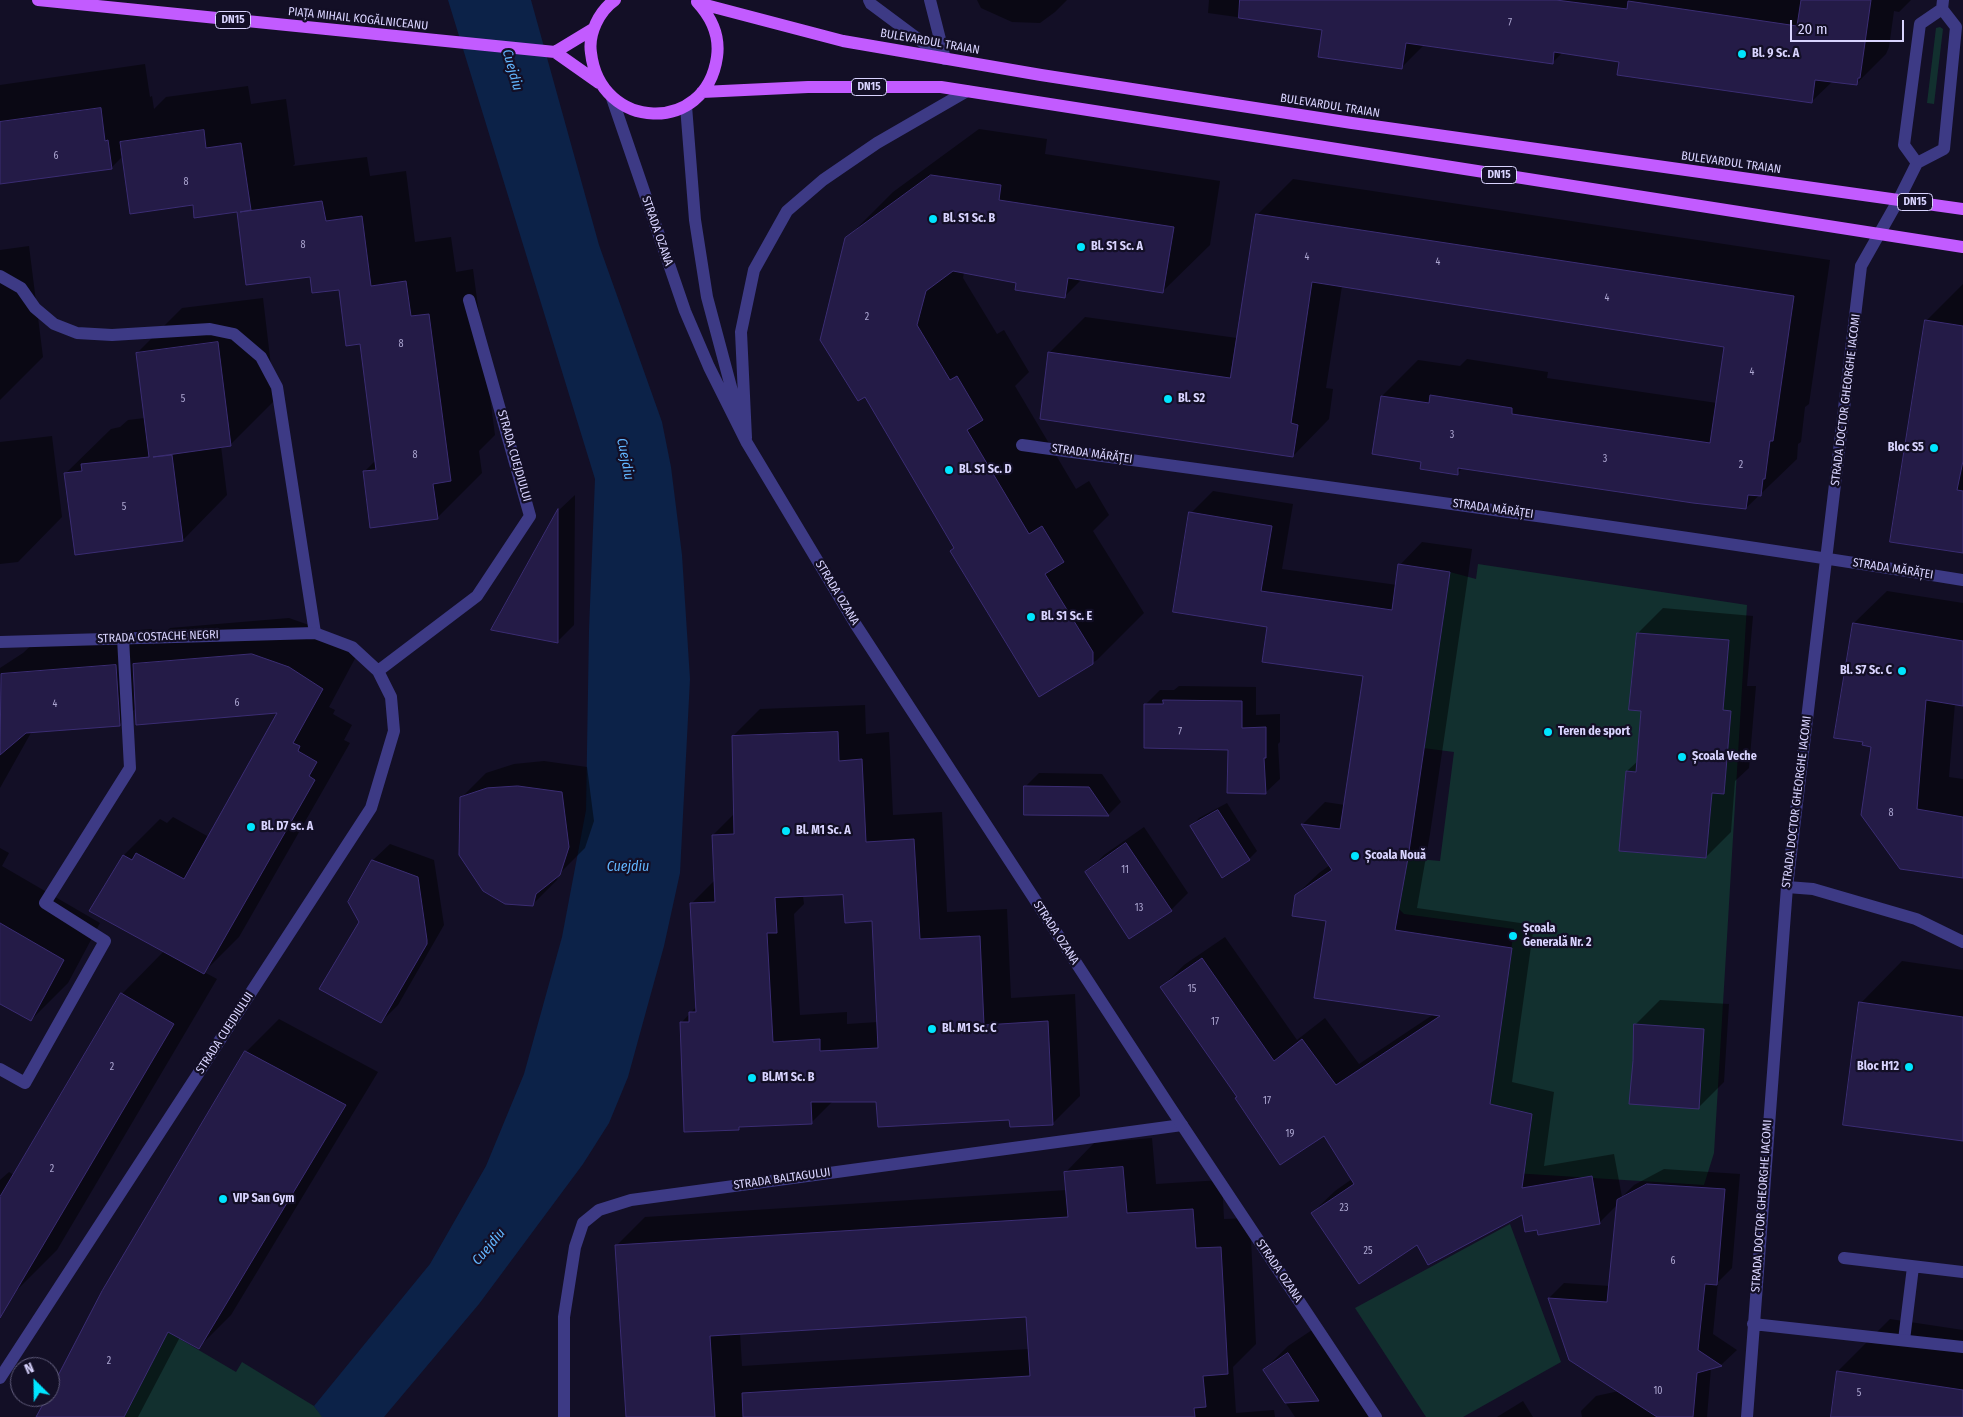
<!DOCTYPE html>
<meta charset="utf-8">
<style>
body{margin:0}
#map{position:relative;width:1963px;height:1417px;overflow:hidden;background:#130f26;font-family:"Fira Sans Condensed",sans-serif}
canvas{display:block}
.north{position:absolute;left:10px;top:1357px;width:50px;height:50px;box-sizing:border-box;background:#130f26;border:1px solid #625e7d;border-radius:50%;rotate:337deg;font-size:14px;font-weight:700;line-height:20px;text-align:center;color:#d9d4ff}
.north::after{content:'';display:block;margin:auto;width:18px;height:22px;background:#00e5ff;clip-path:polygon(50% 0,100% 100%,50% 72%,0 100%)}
.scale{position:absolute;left:1790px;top:20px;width:114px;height:22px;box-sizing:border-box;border:2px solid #d9d4ff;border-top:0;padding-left:6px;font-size:15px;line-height:18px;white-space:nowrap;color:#d9d4ff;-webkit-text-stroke:4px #130f26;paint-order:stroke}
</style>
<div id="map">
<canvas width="1963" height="1417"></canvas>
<div class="north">N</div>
<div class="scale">20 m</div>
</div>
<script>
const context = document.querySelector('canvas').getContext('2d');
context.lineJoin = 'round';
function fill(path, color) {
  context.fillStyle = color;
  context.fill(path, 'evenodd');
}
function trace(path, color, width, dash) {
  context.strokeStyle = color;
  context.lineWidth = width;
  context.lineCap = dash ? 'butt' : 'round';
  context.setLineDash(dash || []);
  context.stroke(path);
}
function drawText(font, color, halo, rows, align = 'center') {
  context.font = font + ' "Fira Sans Condensed",sans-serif';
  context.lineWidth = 4.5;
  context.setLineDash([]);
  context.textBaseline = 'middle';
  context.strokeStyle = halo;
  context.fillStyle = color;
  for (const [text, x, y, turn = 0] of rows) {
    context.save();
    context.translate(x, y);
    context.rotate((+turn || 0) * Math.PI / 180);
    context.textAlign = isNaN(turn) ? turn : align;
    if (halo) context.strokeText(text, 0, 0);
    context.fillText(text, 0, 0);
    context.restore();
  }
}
const green = new Path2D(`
 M 1940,27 L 1943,29 L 1934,104 L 1927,103 L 1936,28 Z
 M 1478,564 L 1747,605 L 1714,1153 L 1704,1185 L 1513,1173 L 1527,1155 L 1531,1120 L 1490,1104 L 1514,929 L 1404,914 L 1399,909 L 1407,858 L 1440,861 L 1454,752 L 1423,748 L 1450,572 L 1476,579 ZM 1637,633 L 1729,640 L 1723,710 L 1731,711 L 1724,794 L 1712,793 L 1706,858 L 1619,851 L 1626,771 L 1636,772 L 1641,711 L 1629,710 Z
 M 1510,1224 L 1561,1362 L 1463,1417 L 1426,1417 L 1355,1308 Z
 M 168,1332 L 236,1372 L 242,1362 L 314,1406 L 323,1417 L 124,1417 Z`);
const water = new Path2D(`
 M 448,0 L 531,0 L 599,245 L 662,422 L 671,467 L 682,555 L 690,679 L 680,873 L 664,946 L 628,1077 L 609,1123 L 583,1164 L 479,1304 L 384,1417 L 322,1417 L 314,1406 L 430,1264 L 486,1166 L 524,1074 L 562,937 L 586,810 L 589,630 L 595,479 Z`);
const shadow = new Path2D(`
 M 977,0 L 1067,0 L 1055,12 L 1040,23 L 1012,22 L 981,8 Z
 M 1209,0 L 1911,0 L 1899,12 L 1894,11 L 1889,47 L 1886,54 L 1856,84 L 1833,81 L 1811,102 L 1620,61 L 1563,52 L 1552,63 L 1425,44 L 1401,68 L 1323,29 L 1208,13 Z
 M 145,64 L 150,97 L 152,96 L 154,109 L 166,97 L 248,86 L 251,104 L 286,99 L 295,164 L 293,166 L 367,157 L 370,176 L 406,171 L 415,242 L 451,237 L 456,272 L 473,269 L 495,435 L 479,451 L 482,473 L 437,518 L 364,472 L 376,460 L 361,343 L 340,288 L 311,275 L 238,211 L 194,204 L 123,156 L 111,168 L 0,183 L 0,85 Z
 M 979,129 L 1047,139 L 1045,154 L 1220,181 L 1210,245 L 1163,291 L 1082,279 L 1064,297 L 1017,282 L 964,272 L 963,278 L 997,334 L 1004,330 L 1029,372 L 1015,386 L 1076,489 L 1089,481 L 1109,515 L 1093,531 L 1144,613 L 1097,660 L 1039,695 L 955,547 L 846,239 L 893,192 Z
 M 1293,179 L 1830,260 L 1809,404 L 1805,407 L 1801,442 L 1798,444 L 1797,459 L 1746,508 L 1463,467 L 1457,474 L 1422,461 L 1382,396 L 1418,360 L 1460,366 L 1467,359 L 1548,372 L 1547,378 L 1717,403 L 1725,346 L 1342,286 L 1326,388 L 1333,389 L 1329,419 L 1293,456 L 1049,353 L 1085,317 L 1237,338 L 1257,215 Z
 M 29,246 L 43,357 L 0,400 L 0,250 Z
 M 1963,284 L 1963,552 L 1927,320 Z
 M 263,298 L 275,400 L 230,445 L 221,446 L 227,495 L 183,540 L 66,473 L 111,429 L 120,427 L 128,420 L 145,418 L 137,353 L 182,308 Z
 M 52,436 L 62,517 L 18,562 L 0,564 L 0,442 Z
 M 1213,491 L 1293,504 L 1282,569 L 1397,585 L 1400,565 L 1422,542 L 1472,549 L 1430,834 L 1417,908 L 1534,925 L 1512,1082 L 1554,1092 L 1544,1166 L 1614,1154 L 1622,1197 L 1634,1185 L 1664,1169 L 1740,1174 L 1732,1268 L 1718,1282 L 1713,1334 L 1737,1350 L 1722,1364 L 1711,1368 L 1707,1417 L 1582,1417 L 1581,1411 L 1596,1396 L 1619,1391 L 1549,1298 L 1564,1283 L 1610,1286 L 1618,1204 L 1600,1222 L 1539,1234 L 1538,1228 L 1523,1213 L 1417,1243 L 1312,1213 L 1335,1191 L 1352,1179 L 1324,1134 L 1238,1097 L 1162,987 L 1184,965 L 1225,937 L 1297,1040 L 1325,1018 L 1359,1064 L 1434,1014 L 1327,920 L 1296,895 L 1319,873 L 1330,865 L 1303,824 L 1325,802 L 1345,805 L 1364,675 L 1268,626 L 1191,513 Z
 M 575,495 L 574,625 L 557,642 L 493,629 L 559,510 Z
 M 1887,591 L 1963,603 L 1963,705 L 1955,703 L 1949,777 L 1963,779 L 1963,876 L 1873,746 L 1864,741 L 1835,737 L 1854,623 Z
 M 1663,608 L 1753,616 L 1747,686 L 1756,686 L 1749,768 L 1735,781 L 1731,832 L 1706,857 L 1627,771 L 1639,760 L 1643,710 L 1638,633 Z
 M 289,618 L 326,631 L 358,653 L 329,707 L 335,710 L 333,714 L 352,725 L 344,740 L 350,743 L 239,937 L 204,972 L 217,979 L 57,1250 L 12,1295 L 0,1298 L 0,1180 L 9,1172 L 14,1175 L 122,994 L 164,951 L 90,910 L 124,855 L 160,819 L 167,823 L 173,817 L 209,837 L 280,712 L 136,708 L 119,725 L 32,731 L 0,788 L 0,668 L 23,653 L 39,638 L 152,629 L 153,645 L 170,628 Z
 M 1179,686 L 1256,687 L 1256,715 L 1280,714 L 1280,742 L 1278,744 L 1280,779 L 1265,793 L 1229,748 L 1146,704 L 1160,690 L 1174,690 Z
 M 865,705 L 866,734 L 889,732 L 893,815 L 942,812 L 947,912 L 1007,909 L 1011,998 L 1075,994 L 1080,1096 L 1053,1123 L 878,1101 L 833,1101 L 812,1122 L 742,1125 L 739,1129 L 681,1023 L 697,1006 L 691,904 L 715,880 L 713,835 L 735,813 L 733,736 L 760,709 ZM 844,894 L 873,920 L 878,1022 L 847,1024 L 847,1012 L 800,1015 L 794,914 L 804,904 L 803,896 Z
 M 544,761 L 587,767 L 594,821 L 585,848 L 559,874 L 557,880 L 532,905 L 461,798 L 486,773 L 514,764 Z
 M 1039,773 L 1102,774 L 1121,802 L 1108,815 L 1025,787 Z
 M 1227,803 L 1257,851 L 1249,859 L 1191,827 L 1199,818 Z
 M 1144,827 L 1188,893 L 1171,910 L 1087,872 L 1104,855 Z
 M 390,844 L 434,860 L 444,925 L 398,1005 L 381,1022 L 360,922 L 372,861 Z
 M 0,848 L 9,853 L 2,866 L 100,923 L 68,983 L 31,1020 L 0,1003 Z
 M 1902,961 L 1963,970 L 1963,1140 L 1861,1003 Z
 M 1660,1000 L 1729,1004 L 1724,1082 L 1699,1107 L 1635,1025 Z
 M 279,1019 L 378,1072 L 231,1315 L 199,1347 L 180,1337 L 138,1417 L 38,1417 L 246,1052 Z
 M 1152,1138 L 1156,1184 L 1222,1180 L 1224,1219 L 1250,1218 L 1256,1344 L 1233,1367 L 1236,1413 L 1274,1410 L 1275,1417 L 627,1417 L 616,1246 L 645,1217 L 1067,1190 L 1065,1173 L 1094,1143 ZM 1027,1316 L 1029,1349 L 742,1366 L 740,1333 Z
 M 1890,1319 L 1963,1330 L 1963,1417 L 1832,1417 L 1838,1371 Z
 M 1312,1330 L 1369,1417 L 1295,1417 L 1264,1370 L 1288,1346 Z
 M 1523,1401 L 1533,1417 L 1497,1417 Z`);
const building = new Path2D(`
 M 1240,0 L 1556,0 L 1627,9 L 1628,1 L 1797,26 L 1801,0 L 1871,0 L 1860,78 L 1858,78 L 1857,85 L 1815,80 L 1812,103 L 1617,75 L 1619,62 L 1554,52 L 1553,64 L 1406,43 L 1402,69 L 1318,57 L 1322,30 L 1239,18 Z
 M 101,108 L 105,141 L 108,140 L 112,169 L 0,184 L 0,122 Z
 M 204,130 L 206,148 L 241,143 L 251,210 L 240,212 L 322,201 L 326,221 L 362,216 L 371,286 L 406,281 L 411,316 L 429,314 L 451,481 L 433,484 L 438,519 L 370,528 L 363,471 L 376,470 L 360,344 L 346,346 L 339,290 L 312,293 L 310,277 L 246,285 L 237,212 L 194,218 L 193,205 L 130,214 L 120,142 Z
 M 931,175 L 1001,185 L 999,200 L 1174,227 L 1163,293 L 1068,278 L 1065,298 L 1015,290 L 1016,283 L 953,271 L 926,291 L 917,325 L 950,380 L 957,376 L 983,420 L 967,430 L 1029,534 L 1042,526 L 1064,562 L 1045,574 L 1093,652 L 1093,664 L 1039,697 L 950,551 L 954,548 L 865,397 L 858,401 L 820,340 L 845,238 Z
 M 1256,214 L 1794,296 L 1773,441 L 1770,441 L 1765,479 L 1763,479 L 1761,496 L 1748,495 L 1746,509 L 1693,503 L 1458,468 L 1458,475 L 1420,469 L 1421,462 L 1372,454 L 1381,396 L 1429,403 L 1430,395 L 1512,408 L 1512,414 L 1710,443 L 1724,347 L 1312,282 L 1291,423 L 1298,425 L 1293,457 L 1040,419 L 1048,352 L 1230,378 Z
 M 1925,320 L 1963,326 L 1963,461 L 1957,490 L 1963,491 L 1963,553 L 1890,542 Z
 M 218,342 L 231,446 L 153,457 L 172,455 L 183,541 L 75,555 L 64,473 L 82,471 L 81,464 L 149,457 L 136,353 Z
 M 558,509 L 558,643 L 491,630 Z
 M 1189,512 L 1272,526 L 1261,591 L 1392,610 L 1398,564 L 1450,572 L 1408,858 L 1395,930 L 1512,948 L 1490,1104 L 1532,1114 L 1522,1188 L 1592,1176 L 1600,1224 L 1538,1235 L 1537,1230 L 1525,1232 L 1522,1215 L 1428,1265 L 1417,1245 L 1359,1284 L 1311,1213 L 1354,1184 L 1324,1136 L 1280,1165 L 1235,1098 L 1237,1097 L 1160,987 L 1202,958 L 1274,1061 L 1302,1039 L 1336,1085 L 1440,1016 L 1314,998 L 1326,921 L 1292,916 L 1295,895 L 1332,870 L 1301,824 L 1340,829 L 1363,676 L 1262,662 L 1267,627 L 1173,612 Z
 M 1853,623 L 1963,641 L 1963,706 L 1926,700 L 1917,809 L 1963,817 L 1963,878 L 1900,869 L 1861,815 L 1871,747 L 1862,745 L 1863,742 L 1834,738 Z
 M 1637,633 L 1729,640 L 1723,710 L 1731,711 L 1724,794 L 1712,793 L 1706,858 L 1619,851 L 1626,771 L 1636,772 L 1641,711 L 1629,710 Z
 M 252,654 L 289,667 L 323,689 L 293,743 L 300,746 L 298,751 L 317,762 L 309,776 L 315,780 L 204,974 L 89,911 L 123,855 L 132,860 L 136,853 L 184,879 L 277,713 L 136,725 L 133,664 Z
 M 116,665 L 120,726 L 26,733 L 0,755 L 1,674 Z
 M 1163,700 L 1242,701 L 1242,728 L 1266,727 L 1266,758 L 1264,758 L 1266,794 L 1227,793 L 1228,750 L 1144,748 L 1144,704 L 1163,704 Z
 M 838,732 L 839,761 L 862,759 L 866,842 L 914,839 L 920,939 L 980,936 L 984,1025 L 1048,1021 L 1053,1125 L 1010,1127 L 1009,1120 L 878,1127 L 876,1102 L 811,1102 L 812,1124 L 739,1127 L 739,1130 L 684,1132 L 680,1022 L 689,1022 L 689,1012 L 696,1012 L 690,903 L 715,902 L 712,835 L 734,834 L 732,736 ZM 843,895 L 845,923 L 872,921 L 878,1048 L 820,1051 L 820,1039 L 773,1042 L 767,933 L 777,933 L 775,898 Z
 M 518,786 L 562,792 L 569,847 L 560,875 L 536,894 L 533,906 L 505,904 L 483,891 L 459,855 L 460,797 L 487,788 Z
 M 1024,786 L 1089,787 L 1109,816 L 1024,815 Z
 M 1218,810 L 1250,860 L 1222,878 L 1190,826 Z
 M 1126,843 L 1172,911 L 1129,939 L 1085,872 Z
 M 372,860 L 418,877 L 427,940 L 427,944 L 381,1023 L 319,989 L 359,922 L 348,902 Z
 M 0,923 L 64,960 L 31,1021 L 0,1004 Z
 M 121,993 L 174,1024 L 0,1318 L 0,1197 Z
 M 1859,1002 L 1963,1017 L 1963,1141 L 1843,1125 Z
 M 1634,1024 L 1704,1029 L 1699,1109 L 1629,1104 L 1633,1061 Z
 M 245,1051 L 346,1105 L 199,1349 L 168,1332 L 124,1417 L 36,1417 L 47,1397 L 50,1397 L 50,1391 L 102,1291 Z
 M 1123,1167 L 1127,1213 L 1193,1209 L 1196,1248 L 1221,1247 L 1228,1374 L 1203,1376 L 1206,1407 L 1194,1408 L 1195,1417 L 743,1417 L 742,1393 L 1030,1376 L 1026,1317 L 710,1336 L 715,1417 L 626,1417 L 615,1245 L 1068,1217 L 1064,1172 Z
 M 1647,1184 L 1725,1189 L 1717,1285 L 1705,1284 L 1698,1350 L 1722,1366 L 1697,1373 L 1693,1417 L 1657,1417 L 1569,1360 L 1548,1298 L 1607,1302 L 1617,1200 Z
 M 1288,1353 L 1319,1401 L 1285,1403 L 1263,1370 Z
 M 1837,1371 L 1963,1390 L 1963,1417 L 1831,1417 Z`);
const service = new Path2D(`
 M 869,0 L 871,4 L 945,59
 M 930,0 L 945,59
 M 0,276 L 21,288 L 35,308 L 54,324 L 77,333 L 112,335 L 210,329 L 234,334 L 261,357 L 277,387 L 315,633
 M 1787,887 L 1813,889 L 1916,919 L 1963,942
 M 0,1069 L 25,1083 L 105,941 L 45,903 L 130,768 L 123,638
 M 1844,1258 L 1963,1272
 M 1904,1340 L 1913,1267`);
const minor = new Path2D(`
 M 1917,163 L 1904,145 L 1920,24 L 1942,9 L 1943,0
 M 1917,163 L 1944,149 L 1956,27 L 1942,9
 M 1022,445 C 1336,488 1650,530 1963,580
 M 0,642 L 315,633 L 352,647 L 378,671 L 391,697 L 394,731 L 371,808 L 0,1378
 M 378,671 L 477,596 L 530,516 L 469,300
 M 1753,1324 L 1963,1347
 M 564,1417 L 564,1317 L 575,1247 L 583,1223 L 599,1210 L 631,1200 L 1182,1125
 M 1747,1417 L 1787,887 L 1861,266 L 1899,199 L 1917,163`);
const tertiary = new Path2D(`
 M 612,98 L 685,311 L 709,367 L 747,443 L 856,625 L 1170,1107 L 1376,1417
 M 686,106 L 695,220 L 707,297 L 739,417
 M 746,438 L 741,332 L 754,270 L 787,211 L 823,180 L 877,143 L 967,91`);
const primary = new Path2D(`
 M 38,0 L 555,52 L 599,83
 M 615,0 C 599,11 588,34 591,53 C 600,131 706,135 717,57 C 720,36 711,17 697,2
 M 698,3 L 843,41 L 1041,75 L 1352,123 L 1963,209
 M 555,52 L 593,29
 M 702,92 L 808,87 L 941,87 L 1963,247`);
const markers = [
 [1742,54,5,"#00e5ff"],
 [933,219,5,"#00e5ff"],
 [1081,247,5,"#00e5ff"],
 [1168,399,5,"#00e5ff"],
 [1934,448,5,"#00e5ff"],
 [949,470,5,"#00e5ff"],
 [1031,617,5,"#00e5ff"],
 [1902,671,5,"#00e5ff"],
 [1548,732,5,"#00e5ff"],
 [1682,757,5,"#00e5ff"],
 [251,827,5,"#00e5ff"],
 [786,831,5,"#00e5ff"],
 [1355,856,5,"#00e5ff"],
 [1513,936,5,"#00e5ff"],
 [932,1029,5,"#00e5ff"],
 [1909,1067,5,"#00e5ff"],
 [752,1078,5,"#00e5ff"],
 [223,1199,5,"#00e5ff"]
];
const numberNames = [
 ["7",1510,23],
 ["6",56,156],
 ["8",186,182],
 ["8",303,245],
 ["4",1307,257],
 ["4",1438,262],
 ["4",1607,298],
 ["2",867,317],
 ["8",401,344],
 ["4",1752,372],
 ["5",183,399],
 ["3",1452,435],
 ["8",415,455],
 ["3",1605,459],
 ["2",1741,465],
 ["5",124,507],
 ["6",237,703],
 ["4",55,704],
 ["7",1180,732],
 ["8",1891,813],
 ["11",1125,870],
 ["13",1139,908],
 ["15",1192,989],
 ["17",1215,1022],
 ["2",112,1067],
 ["17",1267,1101],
 ["19",1290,1134],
 ["2",52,1169],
 ["23",1344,1208],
 ["25",1368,1251],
 ["6",1673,1261],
 ["2",109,1361],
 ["10",1658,1391],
 ["5",1859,1393]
];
const shields = [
 [233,20,35],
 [869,87,35],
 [1499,175,35],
 [1915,202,35]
];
const shieldNames = [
 ["DN15",233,20],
 ["DN15",869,87],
 ["DN15",1499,175],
 ["DN15",1915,202]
];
const streetNames = [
 ["PIAȚA MIHAIL KOGĂLNICEANU",358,19,6],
 ["BULEVARDUL TRAIAN",930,42,10],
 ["BULEVARDUL TRAIAN",1330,106,9],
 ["BULEVARDUL TRAIAN",1731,163,8],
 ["STRADA OZANA",657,231,71],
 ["STRADA DOCTOR GHEORGHE IACOMI",1846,400,-83],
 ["STRADA MĂRĂȚEI",1092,454,8],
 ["STRADA CUEJDIULUI",514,456,74],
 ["STRADA MĂRĂȚEI",1493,509,8],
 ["STRADA MĂRĂȚEI",1893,569,9],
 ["STRADA OZANA",837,593,59],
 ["STRADA COSTACHE NEGRI",158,637,-2],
 ["STRADA DOCTOR GHEORGHE IACOMI",1797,802,-83],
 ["STRADA OZANA",1056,933,57],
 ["STRADA CUEJDIULUI",225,1033,-57],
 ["STRADA BALTAGULUI",782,1179,-8],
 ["STRADA DOCTOR GHEORGHE IACOMI",1762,1206,-86],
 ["STRADA OZANA",1279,1271,56]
];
const poiNames = [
 ["Bl. 9 Sc. A",1752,54],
 ["Bl. S1 Sc. B",943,219],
 ["Bl. S1 Sc. A",1091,247],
 ["Bl. S2",1178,399],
 ["Bloc S5",1924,448,"right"],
 ["Bl. S1 Sc. D",959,470],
 ["Bl. S1 Sc. E",1041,617],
 ["Bl. S7 Sc. C",1892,671,"right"],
 ["Teren de sport",1558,732],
 ["Școala Veche",1692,757],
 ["Bl. D7 sc. A",261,827],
 ["Bl. M1 Sc. A",796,831],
 ["Școala Nouă",1365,856],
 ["Școala",1523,929],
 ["Generală Nr. 2",1523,943],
 ["Bl. M1 Sc. C",942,1029],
 ["Bloc H12",1899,1067,"right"],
 ["Bl.M1 Sc. B",762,1078],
 ["VIP San Gym",233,1199]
];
const waterNames = [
 ["Cuejdiu",512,70,74],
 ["Cuejdiu",625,459,79],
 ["Cuejdiu",628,867],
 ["Cuejdiu",489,1247,-50]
];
fill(green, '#12302f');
fill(water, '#0c2248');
fill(shadow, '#0007');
fill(building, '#241b47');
trace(building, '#3b2d73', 1);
trace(service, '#3d3a85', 12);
trace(minor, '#3d3a85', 12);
trace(tertiary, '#3d3a85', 12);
trace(primary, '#c25bff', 12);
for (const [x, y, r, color] of markers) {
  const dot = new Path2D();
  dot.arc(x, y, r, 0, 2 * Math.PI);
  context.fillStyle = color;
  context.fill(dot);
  trace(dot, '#130f26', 2);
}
drawText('10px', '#aca6d1', null, numberNames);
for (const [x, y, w] of shields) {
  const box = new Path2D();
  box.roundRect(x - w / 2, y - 8.5, w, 17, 4);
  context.fillStyle = '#130f26';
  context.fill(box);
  trace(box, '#d9d4ff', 1);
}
drawText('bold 11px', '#d9d4ff', null, shieldNames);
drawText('12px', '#d9d4ff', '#130f26', streetNames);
drawText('bold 12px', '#d9d4ff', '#130f26', poiNames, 'left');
drawText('italic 14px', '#62b6ff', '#130f26', waterNames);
</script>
